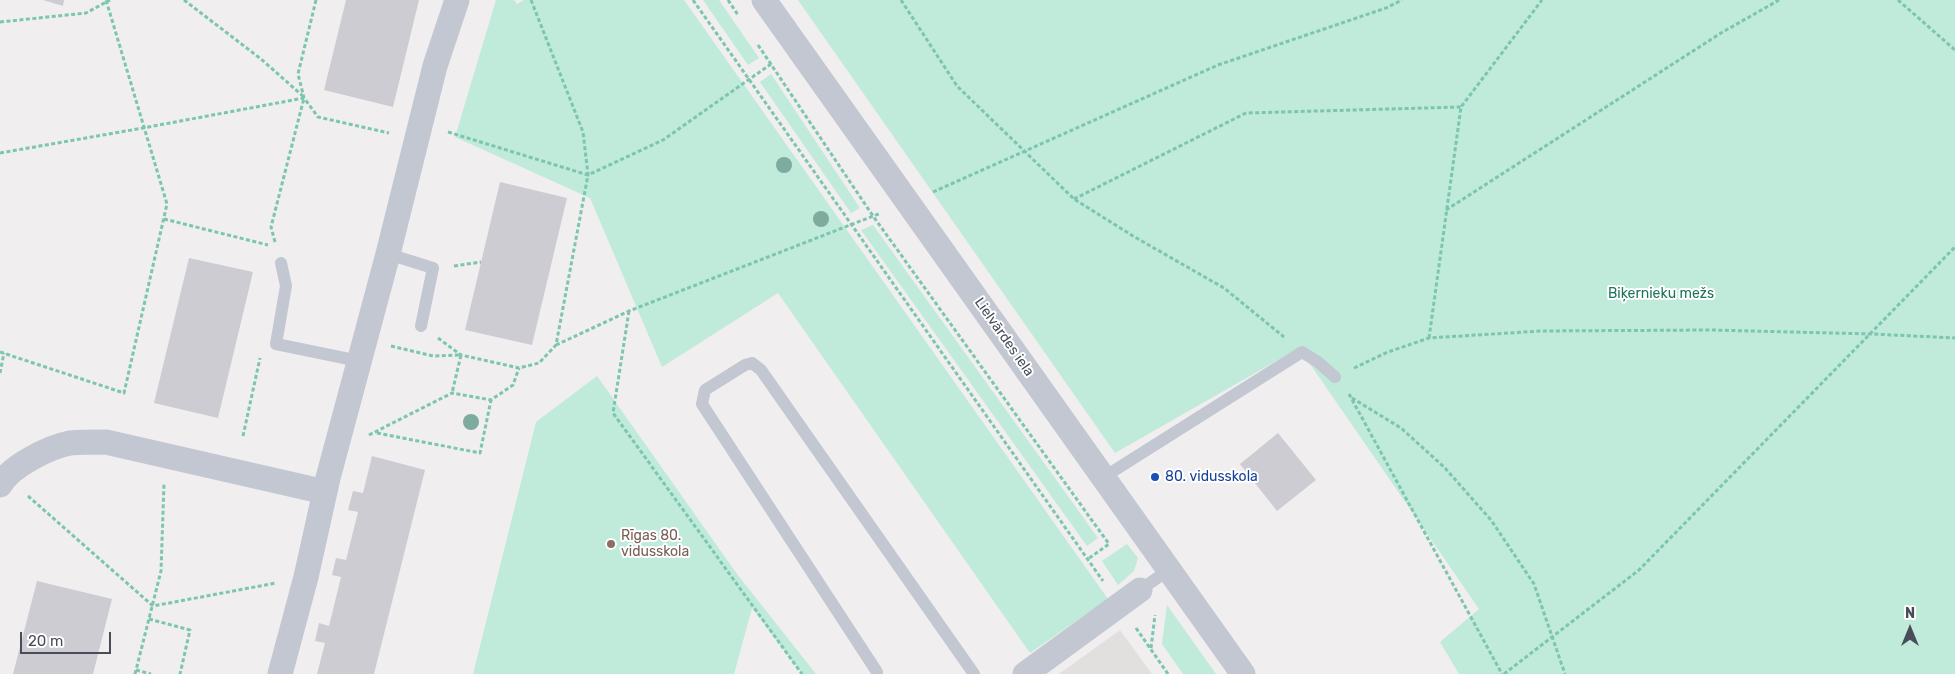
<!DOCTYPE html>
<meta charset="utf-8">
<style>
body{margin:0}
#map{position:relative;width:1955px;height:674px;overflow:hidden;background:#f0eeee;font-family:Rubik,sans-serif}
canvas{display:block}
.north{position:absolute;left:1885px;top:604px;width:50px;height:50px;-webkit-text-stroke:4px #fff;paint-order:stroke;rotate:0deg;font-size:14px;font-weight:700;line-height:20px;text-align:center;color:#484d59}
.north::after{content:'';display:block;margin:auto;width:18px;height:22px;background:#484d59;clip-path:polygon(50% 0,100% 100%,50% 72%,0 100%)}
.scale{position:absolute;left:20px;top:632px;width:91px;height:22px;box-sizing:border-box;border:2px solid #484d59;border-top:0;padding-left:6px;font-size:15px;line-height:18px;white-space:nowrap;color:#484d59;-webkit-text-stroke:4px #fff;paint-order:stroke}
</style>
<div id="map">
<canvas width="1955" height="674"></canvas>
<div class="north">N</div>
<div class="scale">20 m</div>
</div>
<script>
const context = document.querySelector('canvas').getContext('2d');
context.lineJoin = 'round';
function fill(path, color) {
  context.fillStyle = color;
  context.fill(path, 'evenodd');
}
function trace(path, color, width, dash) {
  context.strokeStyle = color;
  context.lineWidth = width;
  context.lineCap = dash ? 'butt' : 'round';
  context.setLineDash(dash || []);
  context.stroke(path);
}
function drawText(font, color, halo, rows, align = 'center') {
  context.font = font + ' Rubik,sans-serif';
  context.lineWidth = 4;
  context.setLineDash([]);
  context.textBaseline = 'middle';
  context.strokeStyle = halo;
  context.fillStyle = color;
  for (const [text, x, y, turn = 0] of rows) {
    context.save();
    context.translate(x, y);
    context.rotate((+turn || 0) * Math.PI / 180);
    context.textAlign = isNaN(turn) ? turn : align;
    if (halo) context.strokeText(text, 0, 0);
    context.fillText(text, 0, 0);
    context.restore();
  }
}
const education = new Path2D(`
 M 1120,630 L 1152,674 L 1059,674 Z`);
const green = new Path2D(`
 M 496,0 L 514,0 L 517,4 L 524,0 L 684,0 L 1108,599 L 1030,653 L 778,293 L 662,367 L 590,198 L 455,137 Z
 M 703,0 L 719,0 L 759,58 L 748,65 Z
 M 798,0 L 1955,0 L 1955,674 L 1459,674 L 1440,642 L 1479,609 L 1299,348 L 1115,453 Z
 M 771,74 L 860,208 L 851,213 L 760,82 Z
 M 873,225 L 1098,538 L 1087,546 L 861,230 Z
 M 597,376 L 737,574 L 816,674 L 802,674 L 752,608 L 734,674 L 473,674 L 536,422 Z
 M 1127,544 L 1138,558 L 1134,571 L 1118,585 L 1102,561 Z
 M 1167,605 L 1216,674 L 1183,674 L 1162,644 Z`);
const building = new Path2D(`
 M 43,0 L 64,0 L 63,6 Z
 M 346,0 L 419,0 L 393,107 L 324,90 Z
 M 500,182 L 567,198 L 532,345 L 465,330 Z
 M 189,258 L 253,272 L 218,418 L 154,403 Z
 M 1278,433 L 1316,480 L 1277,511 L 1240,464 Z
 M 372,456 L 425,470 L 374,674 L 317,674 L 325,643 L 315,641 L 319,623 L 329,626 L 341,577 L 332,575 L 336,558 L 346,560 L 358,512 L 348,510 L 353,491 L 363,493 Z
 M 37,581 L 112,599 L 93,674 L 13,674 Z`);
const path = new Path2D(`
 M 184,0 L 261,59 L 304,97
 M 316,0 L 298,74 L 304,98 L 318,117 L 389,133
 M 693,0 L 1103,581
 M 728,0 L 738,15
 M 901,0 L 957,86 L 1074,199 L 1133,236 L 1224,288 L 1284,337
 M 1898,0 L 1955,50
 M 0,22 L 86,13 L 110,0
 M 758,45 L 873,216 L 1109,544 L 1088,559
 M 448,132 L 588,175 L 663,140 L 771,64
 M 0,153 L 143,128 L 304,98
 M 933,192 L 1218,65 L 1386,8 L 1402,0
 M 1074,199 L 1246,113 L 1461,107
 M 1446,210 L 1721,33 L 1779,0
 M 164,219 L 268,245
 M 275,242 L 271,227 L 304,98
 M 454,266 L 481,262
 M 629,311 L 613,413 L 802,674
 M 438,338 L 461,355 L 519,368 L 539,363 L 556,345 L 588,175 L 583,132 L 531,0
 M 1429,338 L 1461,107 L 1542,0
 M 556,345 L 629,311 L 881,213
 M 391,346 L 433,356 L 461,355 L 452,393
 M 0,352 L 124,393 L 167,204 L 106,0
 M 1354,368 L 1388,352 L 1429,338 L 1541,331 L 1711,330 L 1872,334 L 1955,338
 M 0,373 L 4,353
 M 1349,394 L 1502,674
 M 1352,398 L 1401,428 L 1444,467 L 1491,520 L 1534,584 L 1565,674
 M 377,433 L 480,453 L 491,400
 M 369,435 L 452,393 L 491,400 L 513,385 L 519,368
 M 243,436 L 260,358
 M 28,496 L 153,606 L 276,583
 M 149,619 L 190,630 L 180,674
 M 1136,628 L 1168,674
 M 1151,648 L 1155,615
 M 136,670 L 151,674
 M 135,674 L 161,571 L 164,483
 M 1504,674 L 1639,570 L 1955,247`);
const service = new Path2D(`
 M 388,254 L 433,268 L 421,326
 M 281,263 L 286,286 L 276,344 L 359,361
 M 1104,477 L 1302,352 L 1318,362 L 1335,377
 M 1140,590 L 1170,569
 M 877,672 L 702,404 L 705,390 L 745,365 L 752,363 L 761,370 L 974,674`);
const minor = new Path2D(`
 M 764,0 L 1243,674
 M 0,485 C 11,466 49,447 70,443 C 82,442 94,442 106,442 L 325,492
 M 280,674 L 306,577 L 328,478 L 388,254 L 435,66 L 457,0
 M 1025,674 L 1140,590`);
const trees = [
 [784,165],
 [821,219],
 [471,422]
];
const markers = [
 [1155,477,5,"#1a4fb4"],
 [611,544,5,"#8d6e63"]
];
const parkNames = [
 ["Biķernieku mežs",1661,294]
];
const streetNames = [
 ["Lielvārdes iela",1004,337,55]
];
const transitNames = [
 ["80. vidusskola",1165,477]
];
const educationNames = [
 ["Rīgas 80.",621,536],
 ["vidusskola",621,552]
];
fill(education, '#e1e0df');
fill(green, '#c0eada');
fill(building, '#ccccd2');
trace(path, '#7bc5b1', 3, [4, 2.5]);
trace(service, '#c2c7d2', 12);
trace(minor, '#c2c7d2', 25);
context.fillStyle = '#7dab9e';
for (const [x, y] of trees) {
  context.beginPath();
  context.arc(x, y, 8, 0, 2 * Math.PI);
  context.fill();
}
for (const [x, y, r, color] of markers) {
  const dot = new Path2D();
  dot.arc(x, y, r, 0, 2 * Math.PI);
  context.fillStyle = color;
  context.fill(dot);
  trace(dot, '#fff', 2);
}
drawText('14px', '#1f745c', '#fff', parkNames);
drawText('14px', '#484d59', '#fff', streetNames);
drawText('14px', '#164399', '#fff', transitNames, 'left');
drawText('14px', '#785e54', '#fff', educationNames, 'left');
</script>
